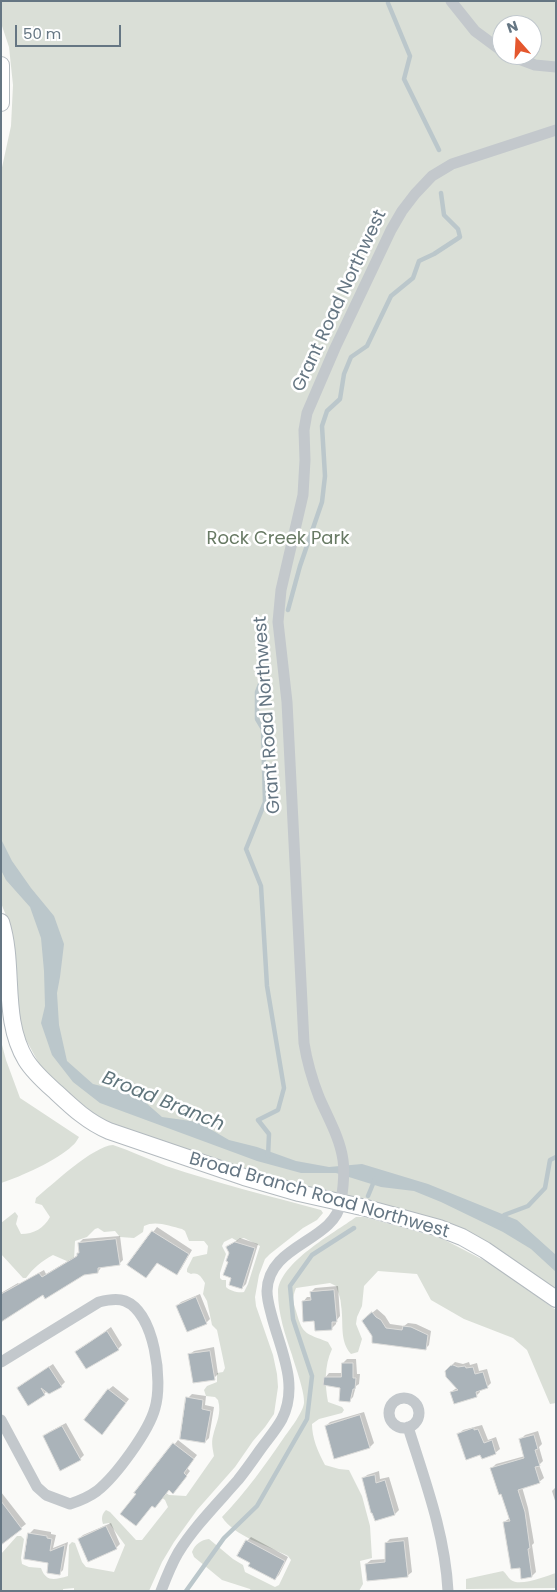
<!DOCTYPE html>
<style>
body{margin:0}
#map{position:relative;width:557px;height:1592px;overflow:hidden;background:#fafaf8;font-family:Poppins,sans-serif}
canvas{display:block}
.frame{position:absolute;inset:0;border:2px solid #657683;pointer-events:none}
.north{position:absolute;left:492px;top:15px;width:50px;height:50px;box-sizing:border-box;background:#fff;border:1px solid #c1c8cd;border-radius:50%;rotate:341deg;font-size:14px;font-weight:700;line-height:20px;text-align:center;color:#657683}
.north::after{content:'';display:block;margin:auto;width:18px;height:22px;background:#e4572e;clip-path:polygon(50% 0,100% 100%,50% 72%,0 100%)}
.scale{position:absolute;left:15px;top:25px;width:106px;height:22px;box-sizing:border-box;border:2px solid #657683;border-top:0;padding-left:6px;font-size:15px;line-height:18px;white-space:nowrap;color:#657683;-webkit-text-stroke:4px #fff;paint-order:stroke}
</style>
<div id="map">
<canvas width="557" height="1592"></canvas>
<div class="frame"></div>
<div class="north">N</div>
<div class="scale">50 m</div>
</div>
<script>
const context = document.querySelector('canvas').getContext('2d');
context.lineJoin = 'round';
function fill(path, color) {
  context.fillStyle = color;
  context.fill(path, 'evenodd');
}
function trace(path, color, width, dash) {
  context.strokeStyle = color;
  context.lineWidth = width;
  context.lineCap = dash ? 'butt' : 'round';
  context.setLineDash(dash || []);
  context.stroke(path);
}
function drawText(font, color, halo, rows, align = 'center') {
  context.font = font + ' Poppins,sans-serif';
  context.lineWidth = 5;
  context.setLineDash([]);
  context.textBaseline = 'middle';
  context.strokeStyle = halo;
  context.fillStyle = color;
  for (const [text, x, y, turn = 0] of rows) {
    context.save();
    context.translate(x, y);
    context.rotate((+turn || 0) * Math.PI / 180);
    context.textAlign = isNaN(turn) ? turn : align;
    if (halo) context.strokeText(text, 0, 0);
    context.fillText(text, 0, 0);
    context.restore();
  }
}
const green = new Path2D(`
 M 1,1 L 556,1 L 556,1291 L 462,1228 L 215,1164 L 99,1118 L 43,1071 L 18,1025 L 17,972 L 11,928 L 1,903 L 1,172 L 11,126 L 13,85 L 9,47 L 1,23 ZM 502,25 L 532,25 L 532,55 L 502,55 Z
 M 1,1041 L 6,1060 L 20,1098 L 79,1137 C 77,1140 75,1144 72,1146 C 58,1160 20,1177 1,1183 Z
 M 113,1145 C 131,1151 148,1159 166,1166 C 217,1183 269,1196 321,1210 L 323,1213 L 317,1220 L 303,1228 L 270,1254 L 265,1259 L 259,1275 L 255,1297 L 256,1306 L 273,1355 L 277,1374 L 278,1387 L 274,1414 L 265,1427 L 253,1441 L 235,1467 L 197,1510 L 174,1542 L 162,1562 L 149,1591 L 74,1591 L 74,1588 L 63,1589 L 63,1591 L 1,1591 L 1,1554 L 17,1536 L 21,1536 L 24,1539 L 21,1558 L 22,1564 L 29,1567 L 41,1568 C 46,1582 54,1580 68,1576 L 69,1545 L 72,1542 L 75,1543 L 82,1562 L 86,1567 L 114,1572 L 125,1545 L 109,1523 L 103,1524 C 101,1518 102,1514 106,1510 L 110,1512 L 136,1540 L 142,1540 L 168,1507 L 165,1500 L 149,1488 L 152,1483 L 169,1495 L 186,1496 L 214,1456 C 213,1450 211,1443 213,1436 C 216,1423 222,1414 218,1400 L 215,1397 L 206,1396 L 204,1390 L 207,1386 L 217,1382 L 217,1373 L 223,1372 L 225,1368 L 217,1330 L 212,1325 L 207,1301 L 203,1294 L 205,1283 C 201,1277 199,1272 191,1274 L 187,1272 L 187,1269 L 193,1257 L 207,1254 L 208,1246 L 204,1241 L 189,1241 L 185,1231 L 182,1229 C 170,1226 155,1220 144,1226 L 143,1232 L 134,1238 L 120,1237 L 115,1231 L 104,1232 L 98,1228 L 95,1229 L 87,1237 L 75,1241 L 74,1260 L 69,1262 L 53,1255 C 42,1261 33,1268 26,1278 L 23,1278 L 1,1254 L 1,1223 L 15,1212 L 18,1216 L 16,1224 L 21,1234 C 34,1234 44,1228 50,1217 L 42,1205 L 35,1203 L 36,1198 C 52,1185 93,1146 113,1145 ZM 232,1238 L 237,1241 L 239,1239 L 244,1238 L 260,1246 L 248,1284 L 244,1292 C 238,1293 230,1291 226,1287 L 226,1280 L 222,1280 L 220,1278 L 220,1273 L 226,1254 L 222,1246 L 224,1242 Z
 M 356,1217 L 364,1217 L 441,1238 L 493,1265 L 556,1310 L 556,1403 L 550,1404 L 527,1350 L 513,1338 L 464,1319 L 431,1300 L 417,1274 L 378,1271 L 364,1286 L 362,1306 L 357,1317 L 356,1324 L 362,1339 L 358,1352 L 351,1354 C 339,1341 344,1322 341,1305 C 341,1299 338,1292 336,1286 L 330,1283 L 296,1288 C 292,1298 293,1302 296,1311 C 303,1336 306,1333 328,1342 L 332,1349 C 324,1366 325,1385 328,1402 L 342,1407 L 344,1410 L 342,1413 L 319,1419 L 312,1424 C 312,1438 318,1452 325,1465 L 339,1469 L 349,1470 L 362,1496 L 370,1526 L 372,1558 L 360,1561 L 363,1584 L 359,1591 L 251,1591 L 250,1589 L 222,1580 L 194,1557 L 192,1552 C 195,1544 201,1540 209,1539 L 233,1559 L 243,1565 L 245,1572 L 275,1587 L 279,1585 L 291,1560 L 288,1556 C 268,1546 234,1536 222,1517 C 246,1492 266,1464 285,1436 C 291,1428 303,1412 304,1403 C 305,1392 295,1366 292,1355 C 285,1334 278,1314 278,1292 C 279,1263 334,1233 356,1217 Z
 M 503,1571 C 506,1573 508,1578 511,1580 C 520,1587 546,1576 556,1573 L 556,1588 L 466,1589 L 466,1579 Z`);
const water = new Path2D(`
 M 1,839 L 12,861 L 31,888 L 54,916 L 64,944 L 60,977 L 57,993 L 59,1025 L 67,1061 L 93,1084 L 137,1095 L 162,1117 L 198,1122 L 229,1140 L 257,1147 L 296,1161 L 329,1167 L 362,1164 L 428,1184 L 517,1220 L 556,1255 L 556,1272 L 531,1249 L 503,1232 L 441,1202 L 414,1191 L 381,1187 L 336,1173 L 301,1173 L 257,1161 L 100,1103 L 73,1082 L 52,1055 L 41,1023 L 45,1006 L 44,971 L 41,938 L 30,907 L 6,880 L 1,870 Z`);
const shadow = new Path2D(`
 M 157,1227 L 192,1250 L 181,1269 L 177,1273 L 158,1262 L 146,1277 L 129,1264 Z
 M 120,1236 L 123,1260 L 119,1264 L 102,1266 L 98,1272 L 83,1274 L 43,1293 L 1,1320 L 1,1293 L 18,1283 L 19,1284 L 44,1270 L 46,1274 L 78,1255 L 80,1252 L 79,1243 L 83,1239 Z
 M 240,1238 L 258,1244 L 246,1284 L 242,1288 L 233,1277 L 229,1261 L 230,1253 L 228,1247 Z
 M 338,1286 L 340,1316 L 336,1321 L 336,1324 L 332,1328 L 315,1320 L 303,1302 L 307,1297 L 312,1297 L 311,1292 L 315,1288 Z
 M 200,1294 L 210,1319 L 206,1323 L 177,1306 L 181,1302 Z
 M 377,1309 L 385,1316 L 390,1324 L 404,1326 L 408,1323 L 416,1324 L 431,1331 L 429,1345 L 425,1349 L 373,1335 L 367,1317 Z
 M 111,1327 L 122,1345 L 118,1349 L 77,1352 Z
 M 214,1347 L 218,1374 L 214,1378 L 189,1355 L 194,1351 Z
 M 347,1359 L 356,1359 L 357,1374 L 360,1374 L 359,1384 L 356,1386 L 353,1397 L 349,1401 L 341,1387 L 325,1378 L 329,1373 L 342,1373 L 343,1363 Z
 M 455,1362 L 463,1364 L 469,1362 L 470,1365 L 477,1363 L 479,1371 L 487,1369 L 491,1383 L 487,1387 L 480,1389 L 480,1392 L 476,1396 L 451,1392 L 458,1387 L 447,1370 Z
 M 53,1364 L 65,1382 L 61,1386 L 47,1391 L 44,1394 L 23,1384 Z
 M 113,1386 L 129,1399 L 106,1429 L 108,1390 Z
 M 192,1394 L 206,1396 L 205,1405 L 214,1407 L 209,1438 L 205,1442 L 188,1398 Z
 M 364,1412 L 374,1443 L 370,1447 L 326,1426 L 330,1422 Z
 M 66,1423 L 84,1455 L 80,1459 L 44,1437 L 49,1432 Z
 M 482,1425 L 488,1440 L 496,1437 L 500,1449 L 495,1453 L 459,1434 L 463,1430 Z
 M 538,1431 L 542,1444 L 539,1447 L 543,1461 L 539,1465 L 544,1478 L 539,1482 L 522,1487 L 528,1508 L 534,1543 L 532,1545 L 536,1572 L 532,1576 L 521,1566 L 504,1522 L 510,1518 L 492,1468 L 496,1464 L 525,1456 L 520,1440 L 525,1435 Z
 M 178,1440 L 197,1455 L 187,1468 L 190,1471 L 177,1488 L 137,1494 L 136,1493 Z
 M 379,1471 L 380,1479 L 389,1477 L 399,1510 L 395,1514 L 376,1519 L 363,1479 L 367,1475 Z
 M 556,1487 L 556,1504 L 552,1491 Z
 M 1,1492 L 26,1524 L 4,1541 L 1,1538 Z
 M 111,1523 L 120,1544 L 116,1548 L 79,1539 L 83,1535 Z
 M 34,1529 L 51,1532 L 51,1534 L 56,1535 L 53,1548 L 68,1542 L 63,1570 L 59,1574 L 29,1534 Z
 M 251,1537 L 288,1557 L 279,1575 L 275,1579 L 247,1541 Z
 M 408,1537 L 412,1572 L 407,1576 L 366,1564 L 371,1560 L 386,1559 L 386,1543 L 390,1539 Z`);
const stream = new Path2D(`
 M 388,3 L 410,56 L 404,79 L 439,150
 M 288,610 L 300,566 L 322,502 L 325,476 L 322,426 L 327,411 L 340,399 L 344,374 L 351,357 L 367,346 L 391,296 L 413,278 L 419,261 L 434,254 L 460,237 L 458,229 L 444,215 L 441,193
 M 262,679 L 257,692 L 257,719 L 263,729 L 265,802 L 246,849 L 261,886 L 267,986 L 284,1088 L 278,1110 L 258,1120 L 269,1134 L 268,1157
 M 368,1196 L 375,1179
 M 503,1220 L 504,1215 L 528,1206 L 545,1188 L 550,1160 L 556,1157
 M 186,1591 L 224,1538 L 257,1506 L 307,1419 L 312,1376 L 293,1319 L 290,1286 L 312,1255 L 354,1228`);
const building = new Path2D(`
 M 152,1231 L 189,1254 L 177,1275 L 157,1263 L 146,1278 L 127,1265 Z
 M 116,1239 L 120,1265 L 98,1268 L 98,1273 L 84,1275 L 45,1299 L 43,1295 L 1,1322 L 1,1294 L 39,1273 L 42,1277 L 77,1256 L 77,1253 L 79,1253 L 78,1243 Z
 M 235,1242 L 255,1248 L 242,1289 L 229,1285 L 231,1278 L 223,1275 L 228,1262 L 226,1261 L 229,1253 L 226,1247 Z
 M 334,1290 L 337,1322 L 332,1322 L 332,1330 L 315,1331 L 314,1321 L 303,1322 L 302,1301 L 311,1300 L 310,1292 Z
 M 196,1297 L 207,1324 L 187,1332 L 176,1306 Z
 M 372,1312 L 376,1317 L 381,1320 L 386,1328 L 402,1330 L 403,1326 L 411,1327 L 428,1335 L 426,1350 L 372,1343 L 372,1336 L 362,1321 Z
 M 107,1331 L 119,1350 L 86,1369 L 75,1352 Z
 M 210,1351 L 215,1380 L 193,1383 L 188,1354 Z
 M 342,1363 L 353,1363 L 353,1378 L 356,1378 L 355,1389 L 353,1389 L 350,1402 L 339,1401 L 340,1388 L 323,1385 L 324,1377 L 341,1377 Z
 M 453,1365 L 458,1367 L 465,1366 L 466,1368 L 473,1367 L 475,1374 L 483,1372 L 488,1388 L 476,1392 L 477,1397 L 454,1404 L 450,1392 L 458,1390 L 446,1377 L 445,1371 L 450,1366 Z
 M 49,1367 L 62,1387 L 49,1394 L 41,1388 L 45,1395 L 28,1406 L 17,1388 Z
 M 108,1389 L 126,1403 L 102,1435 L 84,1420 Z
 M 186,1397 L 203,1400 L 202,1409 L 211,1411 L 205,1443 L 180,1439 Z
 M 360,1415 L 370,1448 L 334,1459 L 325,1426 Z
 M 62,1426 L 81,1460 L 60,1471 L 43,1436 Z
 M 474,1428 L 474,1430 L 478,1429 L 484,1443 L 492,1440 L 496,1454 L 482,1459 L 480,1455 L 466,1460 L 457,1434 Z
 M 534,1435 L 538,1449 L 535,1450 L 540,1466 L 535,1467 L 540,1483 L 518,1490 L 525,1512 L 530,1548 L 528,1549 L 532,1577 L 521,1579 L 520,1568 L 511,1569 L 503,1522 L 510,1521 L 501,1494 L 499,1495 L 490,1468 L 524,1458 L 519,1439 Z
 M 173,1443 L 194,1459 L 184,1473 L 187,1476 L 173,1494 L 169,1490 L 155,1508 L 152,1506 L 136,1526 L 120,1514 L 136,1494 L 134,1493 Z
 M 375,1475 L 376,1483 L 385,1480 L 395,1515 L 375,1521 L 372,1513 L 371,1513 L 362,1478 Z
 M 1,1501 L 22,1529 L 1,1545 Z
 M 106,1526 L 117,1549 L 88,1562 L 78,1539 Z
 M 28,1533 L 47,1536 L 47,1538 L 52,1539 L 50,1551 L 65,1545 L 60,1575 L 47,1573 L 48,1563 L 24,1559 Z
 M 246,1540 L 285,1561 L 275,1580 L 248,1566 L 250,1563 L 237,1556 Z
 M 404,1541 L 408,1577 L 367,1581 L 365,1564 L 385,1562 L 385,1543 Z`);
const street = new Path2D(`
 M 451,1 L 475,31 L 502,51
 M 508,55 L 535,65 L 556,67
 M 1,1362 L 99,1302 C 107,1300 117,1298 125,1301 C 155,1313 163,1381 155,1408 C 149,1431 116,1476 97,1491 C 89,1497 79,1501 70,1504 L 46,1495 L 37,1487 L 1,1420
 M389 1413a15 15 0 1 1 30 0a15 15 0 1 1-30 0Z
 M 408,1427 C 425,1481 445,1534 448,1591
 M 161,1591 C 166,1578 171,1565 178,1553 C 194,1527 217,1504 238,1480 C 246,1470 253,1460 260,1450 C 267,1440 276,1430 282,1419 C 299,1385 281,1351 272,1317 C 270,1309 267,1300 267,1291 C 268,1244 334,1242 341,1202 C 343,1189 345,1174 343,1160 C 340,1138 328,1118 319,1097 C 312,1079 307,1062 304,1043 L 287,702 L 278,622 L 281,590 L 303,495 L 305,460 L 304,430 L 307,413 L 335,348 L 391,230 L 402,211 L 415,194 L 432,176 L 452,164 L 556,130`);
const secondary = new Path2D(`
 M 1,65 L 1,103
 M 1,922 C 15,966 1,1019 26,1060 C 34,1073 46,1083 57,1093 C 73,1108 88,1122 109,1131 L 244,1177 L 299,1193 L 366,1208 L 439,1228 L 462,1237 L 485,1250 L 556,1299`);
const streetNames = [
 ["Grant Road Northwest",340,301,-65],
 ["Grant Road Northwest",268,715,-94],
 ["Broad Branch Road Northwest",319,1196,16]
];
const parkNames = [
 ["Rock Creek Park",278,539]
];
const waterNames = [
 ["Broad Branch",163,1102,22]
];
fill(green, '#dadfd7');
fill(water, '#bbc7cb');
fill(shadow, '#0003');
trace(stream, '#bbc7cb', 4.5);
fill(building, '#aab3b9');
trace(building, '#dcdcda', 1);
trace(secondary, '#b3babf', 18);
trace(street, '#c3c8cc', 11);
trace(secondary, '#fff', 16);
drawText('18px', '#657683', '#fff', streetNames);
drawText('18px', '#687a64', '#fff', parkNames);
drawText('italic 19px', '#60757c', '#fff', waterNames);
</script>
